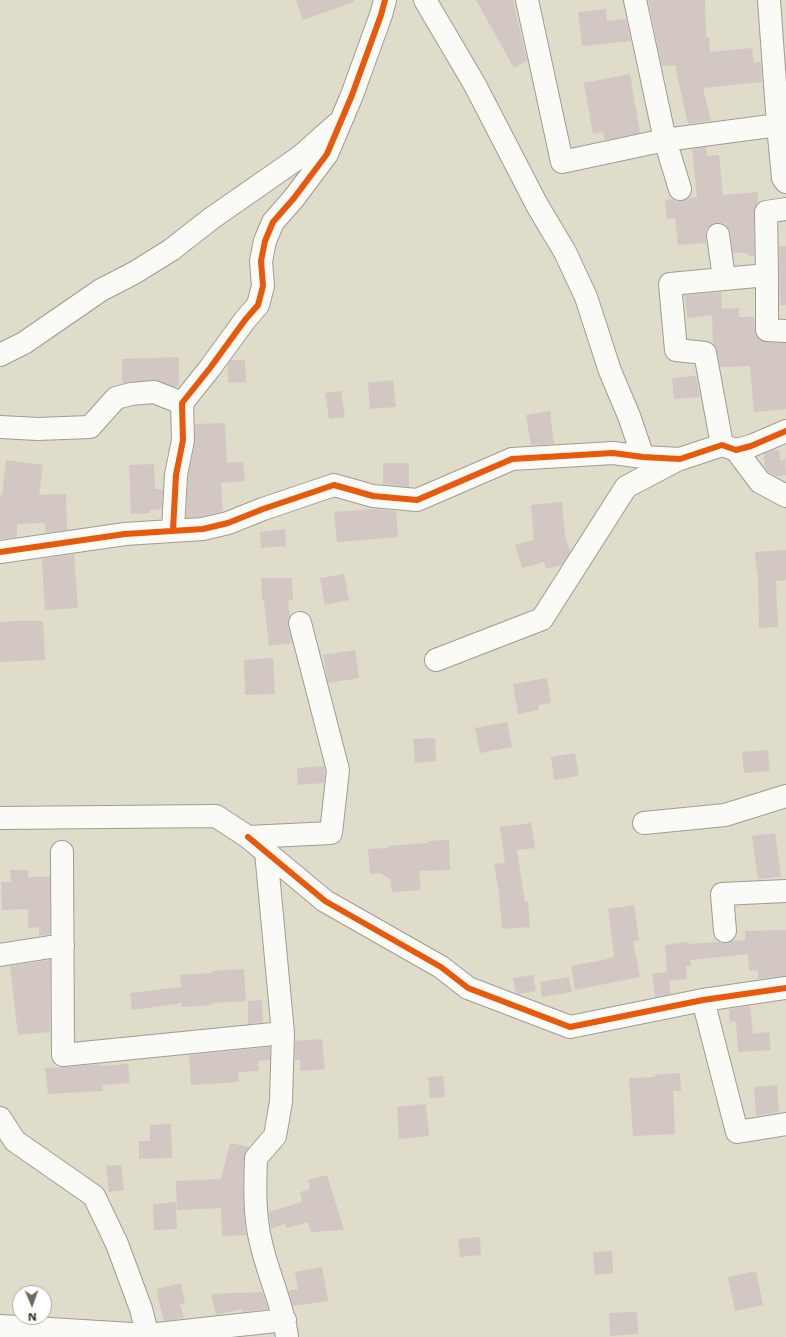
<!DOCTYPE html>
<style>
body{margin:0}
#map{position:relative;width:786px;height:1337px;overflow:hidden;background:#dfdcca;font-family:"Shantell Sans",sans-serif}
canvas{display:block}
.north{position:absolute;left:12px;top:1285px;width:40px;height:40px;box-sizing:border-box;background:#fff;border:1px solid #b1aaa5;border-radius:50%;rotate:178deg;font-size:11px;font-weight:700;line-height:16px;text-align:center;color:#3b2a1e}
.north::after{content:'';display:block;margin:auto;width:14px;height:18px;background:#74685a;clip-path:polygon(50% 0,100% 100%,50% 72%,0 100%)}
</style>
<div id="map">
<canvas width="786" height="1337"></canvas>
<div class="north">N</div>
</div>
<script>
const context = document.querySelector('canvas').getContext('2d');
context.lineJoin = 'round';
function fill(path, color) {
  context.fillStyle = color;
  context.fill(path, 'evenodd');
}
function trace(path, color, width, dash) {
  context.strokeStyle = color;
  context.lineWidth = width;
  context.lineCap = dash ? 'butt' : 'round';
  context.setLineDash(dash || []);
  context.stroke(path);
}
const building = new Path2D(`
 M 296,0 L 354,0 L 354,2 L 303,20 Z
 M 476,0 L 513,0 L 527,61 L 514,68 Z
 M 648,0 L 705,0 L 706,37 L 709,37 L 710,52 L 752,48 L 754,63 L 761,62 L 762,82 L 703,88 L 711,121 L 688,124 L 675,65 L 662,66 Z
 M 606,9 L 607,21 L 626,19 L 631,41 L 582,46 L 578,12 Z
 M 630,74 L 640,133 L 605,140 L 603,132 L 593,134 L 584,83 Z
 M 706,147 L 707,156 L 719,155 L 723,195 L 758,192 L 758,202 L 755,207 L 754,212 L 754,256 L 748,256 L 748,253 L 733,253 L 730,233 L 728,227 L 722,223 L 716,223 L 710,225 L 706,231 L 706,243 L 678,245 L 675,218 L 667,219 L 665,200 L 673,199 L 678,201 L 683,201 L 689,198 L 697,197 L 692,149 Z
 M 779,246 L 786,246 L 786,305 L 780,305 Z
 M 721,292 L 722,309 L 739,308 L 739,317 L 754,317 L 755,330 L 756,336 L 760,340 L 766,342 L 786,343 L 786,409 L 754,412 L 750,366 L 720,367 L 717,351 L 713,344 L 712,315 L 687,318 L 685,295 Z
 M 179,357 L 179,386 L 174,387 L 153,380 L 122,383 L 122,359 Z
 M 231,360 L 245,360 L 246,382 L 228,383 L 228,365 Z
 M 696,376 L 700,397 L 674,399 L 672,378 Z
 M 393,380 L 396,407 L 370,409 L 368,383 Z
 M 341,391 L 345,417 L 329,419 L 325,393 Z
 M 550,411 L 554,444 L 531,445 L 526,415 Z
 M 225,423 L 227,463 L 243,462 L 245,481 L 221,483 L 223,511 L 201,517 L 186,518 L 188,477 L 195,442 L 195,424 Z
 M 772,450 L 779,450 L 780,460 L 785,459 L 786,475 L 775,476 L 768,472 L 765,468 L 764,454 Z
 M 6,460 L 43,465 L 39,495 L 66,494 L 67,530 L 45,533 L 45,523 L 17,524 L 17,537 L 0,539 L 0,495 L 2,495 Z
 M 383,463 L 409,463 L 409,487 L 383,484 Z
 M 154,464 L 155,489 L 163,489 L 162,509 L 150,510 L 150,513 L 131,514 L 129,465 Z
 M 562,502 L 565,536 L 570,552 L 562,565 L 546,569 L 544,562 L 522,568 L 515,545 L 534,540 L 531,505 Z
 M 373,509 L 396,511 L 398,537 L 337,542 L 334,512 Z
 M 285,529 L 286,546 L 261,548 L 260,532 Z
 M 786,550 L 786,580 L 776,581 L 778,627 L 759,628 L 758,574 L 757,574 L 755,552 Z
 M 74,554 L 78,608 L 45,610 L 42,559 Z
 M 344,574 L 349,600 L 325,605 L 320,578 Z
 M 261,578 L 292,578 L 293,600 L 288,600 L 290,616 L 288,620 L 288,626 L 292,643 L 269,646 L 264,600 L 262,600 Z
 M 17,621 L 43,621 L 45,660 L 0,662 L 0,622 Z
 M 355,650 L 359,678 L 328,683 L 323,655 Z
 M 273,658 L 275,694 L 245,695 L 244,660 Z
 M 547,678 L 551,703 L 538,705 L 539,710 L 518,714 L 513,684 Z
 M 507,722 L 512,747 L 480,753 L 475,728 Z
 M 435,738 L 436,761 L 415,763 L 413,739 Z
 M 768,750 L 770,771 L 744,773 L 742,752 Z
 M 575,753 L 579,776 L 554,780 L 551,757 Z
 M 324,766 L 325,771 L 324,783 L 298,785 L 297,768 Z
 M 531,823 L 535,848 L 517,850 L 525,902 L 528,901 L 530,927 L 502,929 L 499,892 L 494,864 L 505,863 L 500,827 Z
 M 775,833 L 781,877 L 758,879 L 752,836 Z
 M 449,840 L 450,870 L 419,871 L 421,890 L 392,892 L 390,879 L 380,873 L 370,874 L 368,849 L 388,848 L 388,846 L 428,843 L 428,841 Z
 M 10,870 L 28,870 L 28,877 L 50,877 L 50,934 L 39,936 L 39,927 L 28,928 L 28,909 L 2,910 L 1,882 L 11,882 Z
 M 634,905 L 639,940 L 633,941 L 640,977 L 575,990 L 571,966 L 608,959 L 608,958 L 614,957 L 608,909 Z
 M 786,930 L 786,976 L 758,979 L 758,970 L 749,971 L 748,954 L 690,960 L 691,966 L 686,966 L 687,979 L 669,981 L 671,994 L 655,997 L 652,974 L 667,972 L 665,945 L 688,942 L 689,944 L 719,942 L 726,943 L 733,941 L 745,940 L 745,931 Z
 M 50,960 L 50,1032 L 18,1035 L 10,966 Z
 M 244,969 L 246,1001 L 211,1003 L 211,1005 L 182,1007 L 182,1003 L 132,1010 L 130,993 L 181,987 L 180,975 L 212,973 L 211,971 Z
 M 533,975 L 536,991 L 519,994 L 516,993 L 513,978 Z
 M 569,977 L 572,992 L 542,997 L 540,982 Z
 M 262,1000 L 263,1022 L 248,1024 L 248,1001 Z
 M 750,1006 L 753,1034 L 769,1032 L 771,1050 L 738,1052 L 736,1021 L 730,1022 L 729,1009 Z
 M 322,1039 L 325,1069 L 300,1071 L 300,1060 L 295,1060 L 295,1041 Z
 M 270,1047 L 270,1060 L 258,1061 L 259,1071 L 238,1072 L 239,1082 L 191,1085 L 189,1055 Z
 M 101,1064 L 101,1066 L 128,1064 L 130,1083 L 102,1085 L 103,1091 L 48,1094 L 45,1068 L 64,1067 Z
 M 680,1073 L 681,1091 L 673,1091 L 675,1134 L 633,1136 L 629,1078 L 655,1077 L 655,1075 Z
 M 443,1076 L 445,1097 L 430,1098 L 428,1077 Z
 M 777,1085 L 779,1112 L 756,1116 L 754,1087 Z
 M 426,1104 L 429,1136 L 399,1139 L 397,1107 Z
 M 171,1124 L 172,1158 L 139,1159 L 139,1141 L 150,1141 L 150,1125 Z
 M 230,1143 L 249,1147 L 244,1158 L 243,1179 L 244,1212 L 246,1235 L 222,1236 L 221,1208 L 177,1210 L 176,1181 L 221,1179 Z
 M 121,1165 L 124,1190 L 109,1192 L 106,1166 Z
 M 327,1175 L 344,1230 L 311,1232 L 308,1222 L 287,1228 L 285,1224 L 271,1229 L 269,1212 L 302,1202 L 300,1192 L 310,1189 L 308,1180 Z
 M 176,1202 L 177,1229 L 154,1230 L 153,1204 Z
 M 480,1237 L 481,1255 L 460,1257 L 458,1239 Z
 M 612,1251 L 613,1273 L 595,1275 L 593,1252 Z
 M 322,1267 L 328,1301 L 293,1306 L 289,1290 L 298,1290 L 295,1272 Z
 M 756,1271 L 763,1305 L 735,1311 L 728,1277 Z
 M 181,1283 L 185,1303 L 180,1304 L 184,1318 L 164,1321 L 158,1298 L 157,1289 Z
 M 263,1292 L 268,1309 L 242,1312 L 242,1309 L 216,1315 L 211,1294 Z
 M 637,1312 L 638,1334 L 610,1336 L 609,1313 Z`);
const minor = new Path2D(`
 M 425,0 L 475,85 L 537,205 L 565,252 L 586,297 L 610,371 L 629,416 L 643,457
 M 527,0 L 562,162 L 665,140 L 680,189
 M 635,0 L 665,140 L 778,125
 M 769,0 L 778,125 L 783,178 L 786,182
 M 718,235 L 724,278
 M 767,275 L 767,330 L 786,331
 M 0,355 L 24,343 L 101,290 L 134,273 L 171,250 L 212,218 L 301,156 L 337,124
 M 0,427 L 38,429 L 90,427 L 116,398 L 131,394 L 154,392 L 182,403
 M 722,445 L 705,353 L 676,350 L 670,284 L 767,275 L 766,212 L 786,209
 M 736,450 L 760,482 L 786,496
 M 173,530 L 176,475 L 183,440 L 182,403 L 210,368 L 245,320 L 258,305 L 263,286 L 261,261 L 265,241 L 273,222 L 294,198 L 327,154 L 352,95 L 381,15 L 385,0
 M 0,552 L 125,534 L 203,529 L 228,523 L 263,509 L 334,485 L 373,496 L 417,500 L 512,459 L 613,453 L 643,457 L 680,459 L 722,445 L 736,450 L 751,446 L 786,431
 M 436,660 L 542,619 L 626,487 L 679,459
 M 0,818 L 216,816 L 248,837 L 331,833 L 338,770 L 300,623
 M 644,823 L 725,815 L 786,796
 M 248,837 L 325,901 L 441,967 L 468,988 L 570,1027 L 703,1000 L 786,988
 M 62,852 L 63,1055 L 283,1033
 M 266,852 L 283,1033 L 281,1102 L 275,1136 L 256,1158 C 255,1186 254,1215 261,1243 C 268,1275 283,1304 287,1337
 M 725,931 L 722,894 L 786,891
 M 0,955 L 63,945
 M 703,1000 L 737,1132 L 786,1124
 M 0,1118 L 15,1141 L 94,1196 L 117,1244 L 141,1309 L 148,1337
 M 0,1326 L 148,1335 L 285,1320`);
const cycleway = new Path2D(`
 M 173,530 L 176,475 L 183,440 L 182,403 L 210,368 L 245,320 L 258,305 L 263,286 L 261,261 L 265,241 L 273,222 L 294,198 L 327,154 L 352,95 L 381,15 L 385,0
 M 0,552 L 125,534 L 203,529 L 228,523 L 263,509 L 334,485 L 373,496 L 417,500 L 512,459 L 613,453 L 643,457 L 680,459 L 722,445 L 736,450 L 751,446 L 786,431
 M 248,837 L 325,901 L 441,967 L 468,988 L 570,1027 L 703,1000 L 786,988`);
fill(building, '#d2c7c2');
trace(minor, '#a09c91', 24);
trace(minor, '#fafaf7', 22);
trace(cycleway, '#e8590c', 6);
</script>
